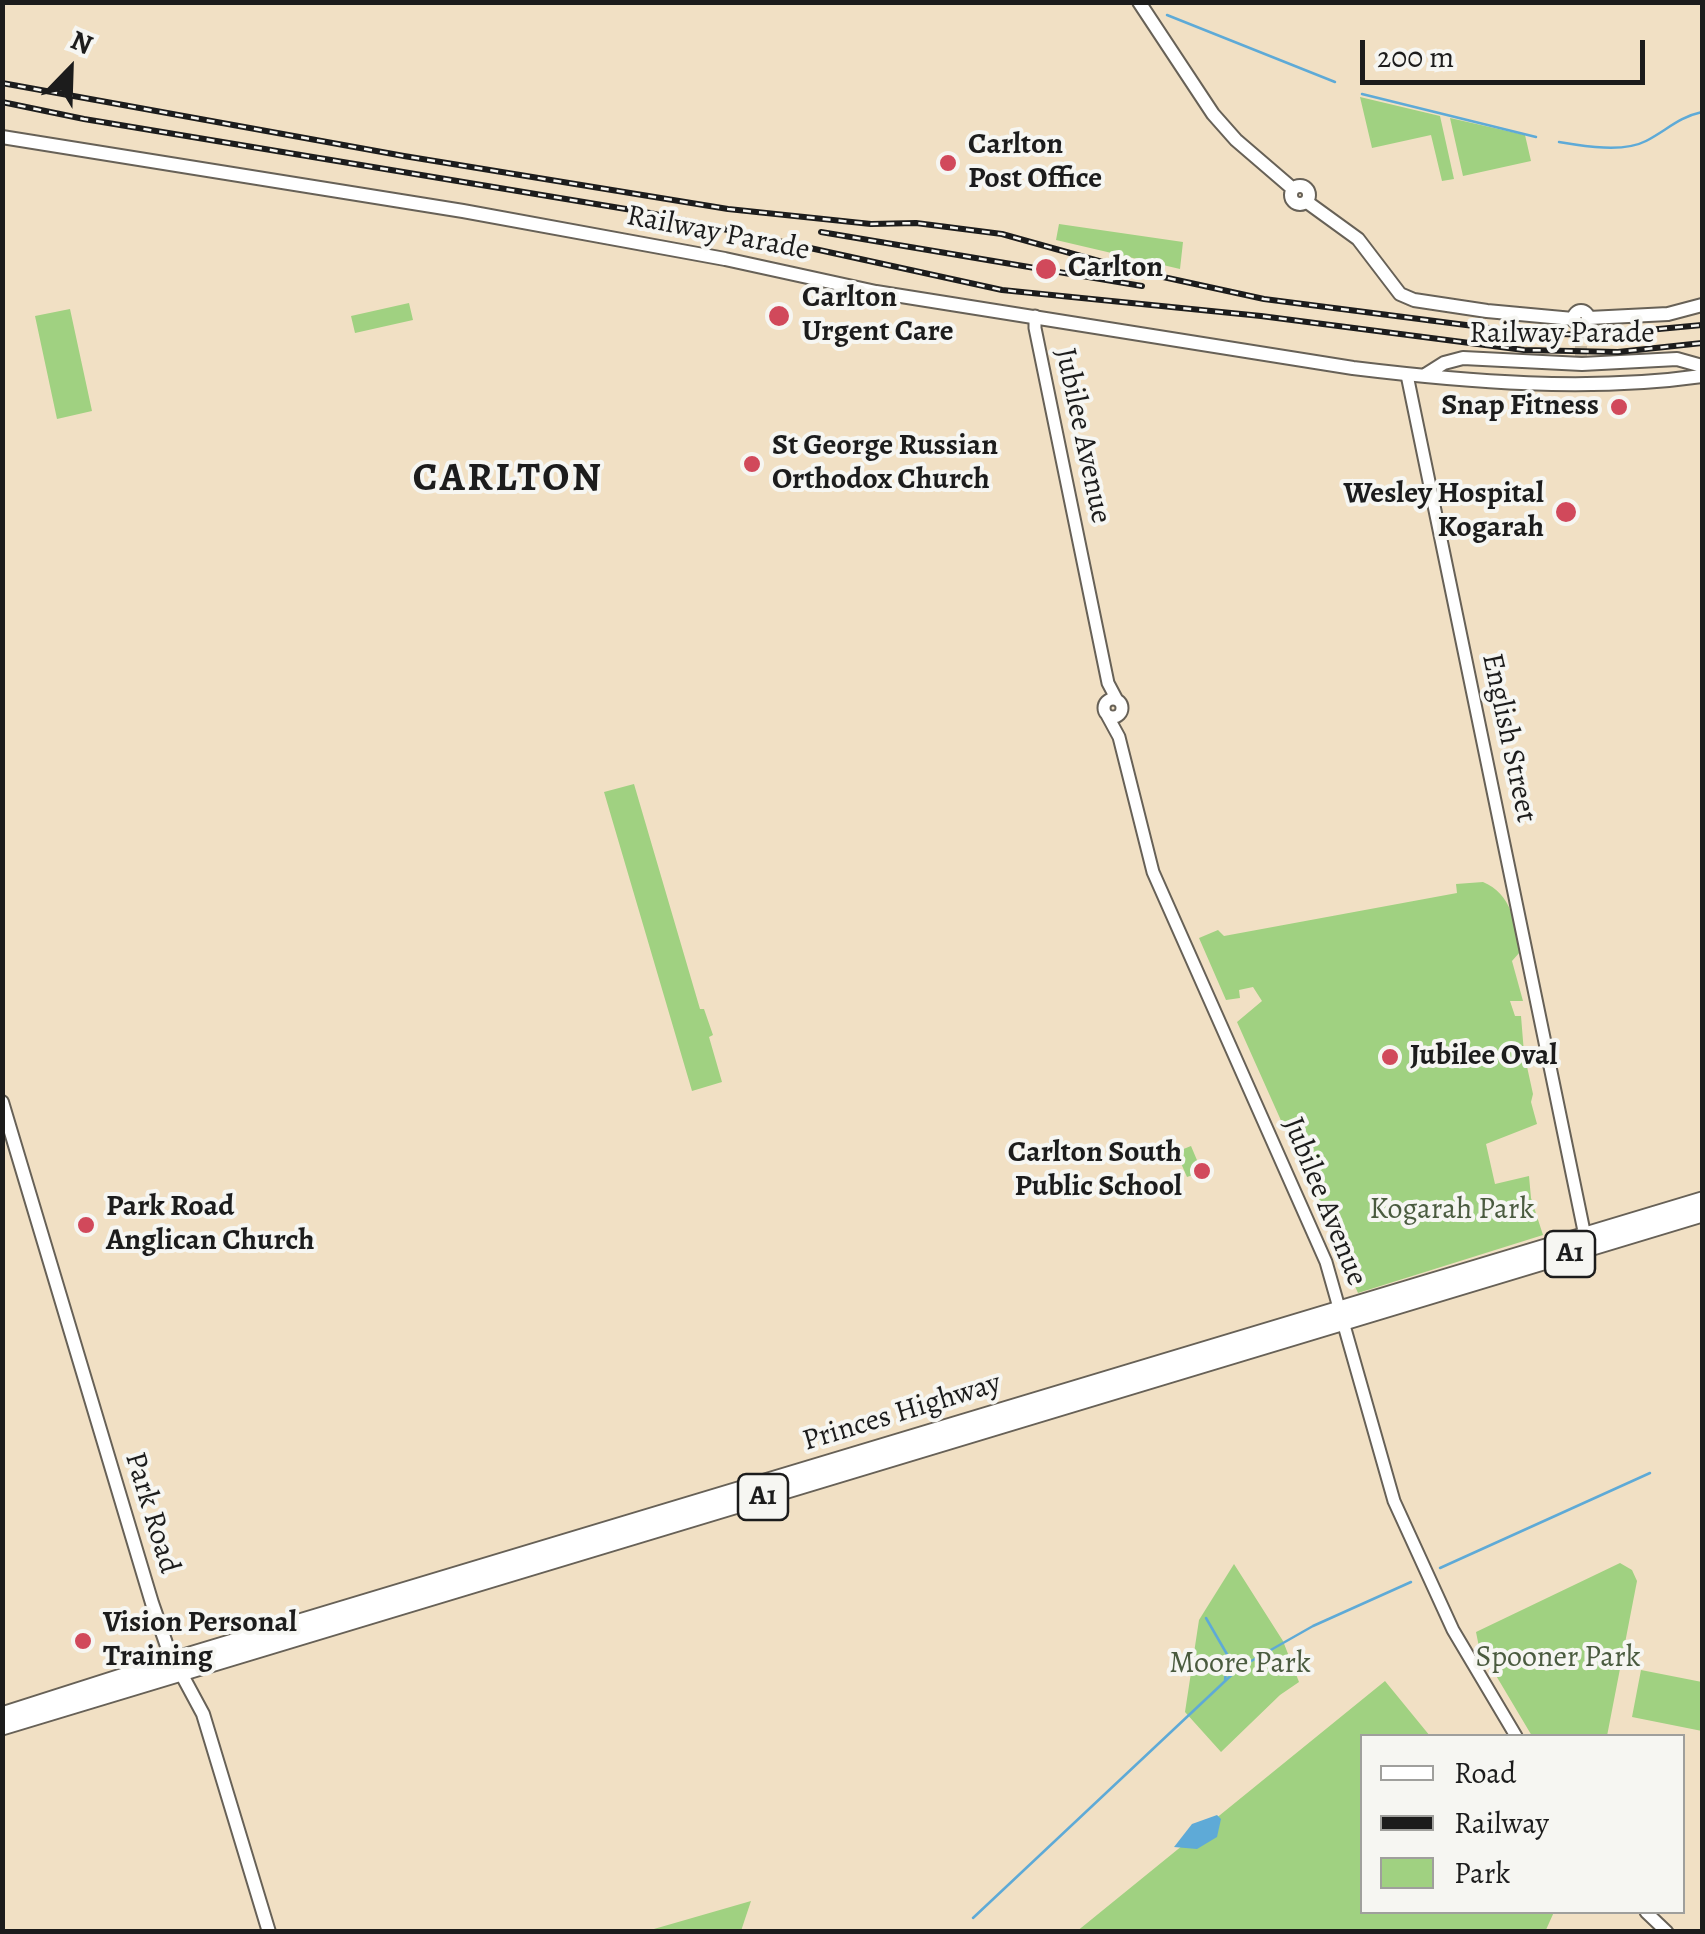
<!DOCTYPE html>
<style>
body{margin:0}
#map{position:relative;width:1705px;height:1934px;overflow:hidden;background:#f1e0c4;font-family:Alegreya,serif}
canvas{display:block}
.frame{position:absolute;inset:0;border:5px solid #1c1c1c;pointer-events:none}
.legend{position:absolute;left:1360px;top:1734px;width:325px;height:180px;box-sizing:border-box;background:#f6f6f2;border:2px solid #9f9f9c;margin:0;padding:12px 18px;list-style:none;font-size:30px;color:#1c1c1c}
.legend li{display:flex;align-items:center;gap:20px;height:50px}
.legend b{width:50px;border:2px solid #9f9f9c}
.north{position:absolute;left:20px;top:20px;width:100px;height:100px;-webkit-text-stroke:8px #f6f6f2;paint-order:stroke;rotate:23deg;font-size:28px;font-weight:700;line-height:40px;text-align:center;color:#1c1c1c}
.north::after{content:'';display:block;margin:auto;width:35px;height:45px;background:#1c1c1c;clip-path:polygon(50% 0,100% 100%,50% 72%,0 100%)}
.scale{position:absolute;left:1360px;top:40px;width:285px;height:45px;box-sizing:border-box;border:5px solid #1c1c1c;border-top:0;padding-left:12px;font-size:30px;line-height:35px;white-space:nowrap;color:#1c1c1c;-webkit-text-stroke:8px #f6f6f2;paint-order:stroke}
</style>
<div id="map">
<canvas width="1705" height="1934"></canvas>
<div class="frame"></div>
<ul class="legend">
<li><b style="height:12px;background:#fff"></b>Road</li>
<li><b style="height:12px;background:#1c1c1c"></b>Railway</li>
<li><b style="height:28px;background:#a0d181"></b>Park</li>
</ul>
<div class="north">N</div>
<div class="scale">200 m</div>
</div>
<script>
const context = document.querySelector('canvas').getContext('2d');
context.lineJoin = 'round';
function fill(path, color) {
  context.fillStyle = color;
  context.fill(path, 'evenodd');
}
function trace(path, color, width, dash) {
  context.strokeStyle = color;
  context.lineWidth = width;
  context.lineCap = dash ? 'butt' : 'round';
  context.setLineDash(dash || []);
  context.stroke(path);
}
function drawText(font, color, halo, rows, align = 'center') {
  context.font = font + ' Alegreya,serif';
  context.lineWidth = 8;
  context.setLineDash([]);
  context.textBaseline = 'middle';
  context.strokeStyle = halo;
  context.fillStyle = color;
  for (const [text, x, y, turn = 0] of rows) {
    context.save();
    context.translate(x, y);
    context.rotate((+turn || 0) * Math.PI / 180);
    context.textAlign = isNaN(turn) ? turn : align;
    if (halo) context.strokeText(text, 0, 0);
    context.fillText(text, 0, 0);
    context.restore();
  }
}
const green = new Path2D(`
 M 1360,97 L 1440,116 L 1454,179 L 1442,181 L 1431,135 L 1372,148 Z
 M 1450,118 L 1525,135 L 1531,161 L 1463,176 Z
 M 1059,224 L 1183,242 L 1180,269 L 1056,240 Z
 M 409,303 L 413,320 L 355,333 L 351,316 Z
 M 70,309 L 92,411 L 57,419 L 35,316 Z
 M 634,784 L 700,1009 L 704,1009 L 713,1035 L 709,1037 L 722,1082 L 692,1091 L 604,792 Z
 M 1483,882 C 1512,894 1515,923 1520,952 L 1512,961 L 1523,1001 L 1510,1001 L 1515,1016 L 1521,1016 L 1524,1053 L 1533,1094 L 1531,1102 L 1537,1124 L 1486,1144 L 1495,1184 L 1529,1176 L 1531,1198 L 1543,1235 L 1358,1293 L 1237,1022 L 1262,1001 L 1253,987 L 1239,990 L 1240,998 L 1226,1000 L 1199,938 L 1218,930 L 1224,936 L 1457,893 L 1456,884 Z
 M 1191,1146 L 1202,1172 L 1187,1177 L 1176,1152 Z
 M 1620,1563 L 1632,1570 L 1637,1581 L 1607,1736 L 1532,1736 L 1479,1647 L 1476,1632 Z
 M 1234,1564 L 1283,1641 L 1299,1682 L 1280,1695 L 1221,1752 L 1185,1712 L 1199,1620 Z
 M 1641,1670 L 1702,1682 L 1702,1731 L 1632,1717 Z
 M 1385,1681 L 1430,1736 L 1362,1736 L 1362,1912 L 1554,1912 L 1545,1932 L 1076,1932 Z
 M 751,1901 L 741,1931 L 647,1931 Z`);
const water = new Path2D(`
 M 1217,1815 L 1221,1819 L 1217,1837 L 1197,1849 L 1174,1847 L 1192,1824 Z`);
const stream = new Path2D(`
 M 1167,15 L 1335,82
 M 1362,94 L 1536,137
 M 1559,142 C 1583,146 1623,153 1646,141 C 1667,130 1679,117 1702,112
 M 1440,1568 L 1650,1473
 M 1206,1618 L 1228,1656 L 1225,1680
 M 973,1918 L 1239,1668 L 1313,1626 L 1411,1582`);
const secondaryTunnel = new Path2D(`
 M 1581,328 L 1581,357`);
const tertiary = new Path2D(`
 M 1035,316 L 1035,328 L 1108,683 L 1117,700
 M 1407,375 L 1585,1236
 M1104 708a9 9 0 1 1 18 0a9 9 0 1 1-18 0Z
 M 1107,715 L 1119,737 L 1153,872 L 1326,1262 L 1394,1501 L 1453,1630 L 1516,1736
 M 1646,1912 L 1667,1932`);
const secondary = new Path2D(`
 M 1139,2 L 1213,114 L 1236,140 L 1293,189
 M 2,137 L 463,211 L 725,259 L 876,292 L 1353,368 C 1468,382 1588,392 1702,376
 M1291 195a9 9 0 1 1 18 0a9 9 0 1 1-18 0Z
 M 1307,202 L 1358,239 L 1400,294 L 1414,300 L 1487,311 L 1573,319
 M1574 318a7 7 0 1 1 14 0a7 7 0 1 1-14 0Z
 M 1589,318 L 1668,314 L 1702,305
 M 1425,375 L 1444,363 L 1463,358 L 1582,364 L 1677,359 L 1702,366
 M 2,1102 L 152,1603 L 168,1649 L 203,1714 L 269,1932`);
const trunk = new Path2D(`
 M 2,1715 L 190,1655 L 1702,1200
 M 2,1727 L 1702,1214`);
const rail = new Path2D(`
 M 2,83 L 404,156 L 728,209 L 871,224 L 916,223 L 1002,234 L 1131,270 L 1264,299 L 1528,333 L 1594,335 L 1702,325
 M 2,102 L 84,119 L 650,213 L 1002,290 L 1261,316 L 1524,350 L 1618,352 L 1702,343
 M 821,232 L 1142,286`);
const markers = [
 [948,163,10,"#d1495b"],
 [1046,269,12,"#d1495b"],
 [779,316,12,"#d1495b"],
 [1619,407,10,"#d1495b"],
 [752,464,10,"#d1495b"],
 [1566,512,12,"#d1495b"],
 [1390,1057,10,"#d1495b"],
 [1202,1171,10,"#d1495b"],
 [86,1225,10,"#d1495b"],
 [83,1641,10,"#d1495b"]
];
const shields = [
 [1570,1254,50],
 [763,1497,50]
];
const shieldNames = [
 ["A1",1570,1254],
 ["A1",763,1497]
];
const poiNames = [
 ["Carlton",968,146],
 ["Post Office",968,180],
 ["Carlton",1068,269],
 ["Carlton",802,299],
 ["Urgent Care",802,333],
 ["Snap Fitness",1599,407,"right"],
 ["St George Russian",772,447],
 ["Orthodox Church",772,481],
 ["Wesley Hospital",1544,495,"right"],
 ["Kogarah",1544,529,"right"],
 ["Jubilee Oval",1410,1057],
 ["Carlton South",1182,1154,"right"],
 ["Public School",1182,1188,"right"],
 ["Park Road",106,1208],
 ["Anglican Church",106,1242],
 ["Vision Personal",103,1624],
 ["Training",103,1658]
];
const streetNames = [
 ["Railway Parade",718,234,11],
 ["Railway Parade",1562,335],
 ["Jubilee Avenue",1082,436,78],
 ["English Street",1508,738,78],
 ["Jubilee Avenue",1324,1202,68],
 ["Princes Highway",902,1413,-17],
 ["Park Road",151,1513,73]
];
const parkNames = [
 ["Kogarah Park",1452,1211],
 ["Spooner Park",1558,1659],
 ["Moore Park",1240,1665]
];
const districtNames = [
 ["CARLTON",508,480]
];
fill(green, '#a0d181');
fill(water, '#5eaad7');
trace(stream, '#5eaad7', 2.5);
trace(secondaryTunnel, '#c6b9a2', 12, [12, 6]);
trace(tertiary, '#676157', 15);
trace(secondary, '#676157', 16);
trace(trunk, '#676157', 19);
trace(tertiary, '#fff', 11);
trace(secondary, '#fff', 12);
trace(trunk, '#fff', 15);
trace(rail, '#1c1c1c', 6);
trace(rail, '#f6f6f2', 2.5, [8]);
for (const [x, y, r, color] of markers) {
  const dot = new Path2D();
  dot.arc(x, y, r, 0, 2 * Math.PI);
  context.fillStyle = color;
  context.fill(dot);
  trace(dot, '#f6f6f2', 4);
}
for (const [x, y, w] of shields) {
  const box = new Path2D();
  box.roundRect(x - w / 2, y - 23, w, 46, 8);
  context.fillStyle = '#f6f6f2';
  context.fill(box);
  trace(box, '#1c1c1c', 2.5);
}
drawText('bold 28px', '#1c1c1c', null, shieldNames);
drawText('bold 30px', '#1c1c1c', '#f6f6f2', poiNames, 'left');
drawText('30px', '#1c1c1c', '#f6f6f2', streetNames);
drawText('30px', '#4a5b3f', '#f6f6f2', parkNames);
context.letterSpacing = '2.5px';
drawText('bold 40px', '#1c1c1c', '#f6f6f2', districtNames);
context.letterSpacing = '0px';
</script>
